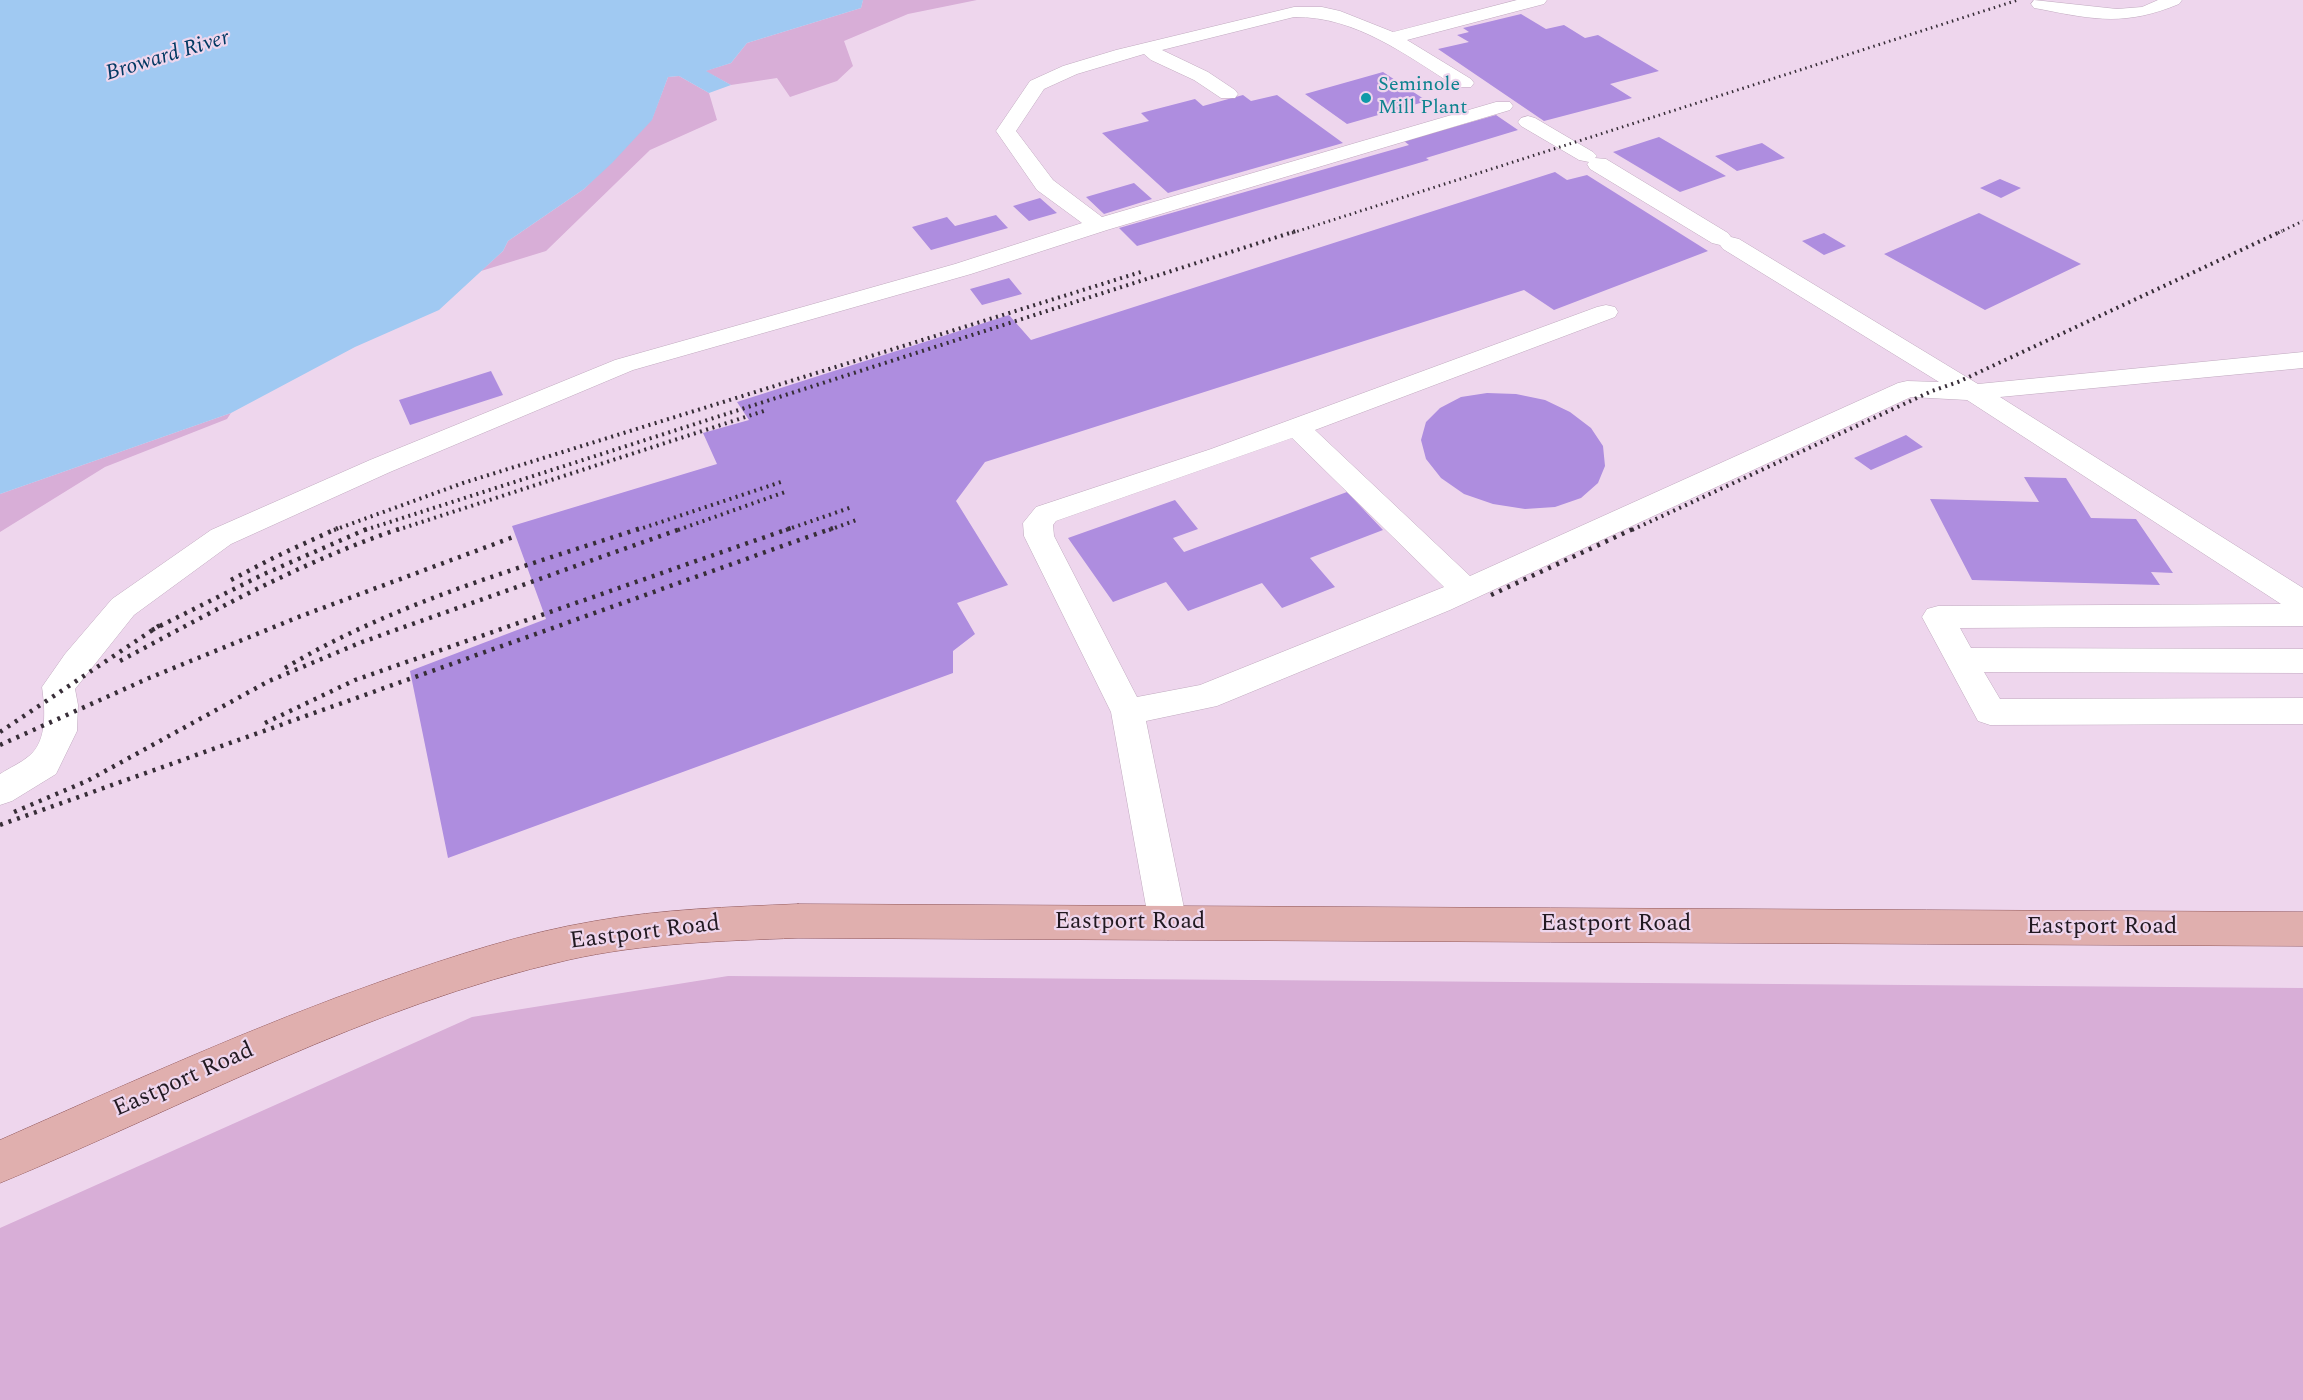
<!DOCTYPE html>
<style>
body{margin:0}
canvas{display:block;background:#eed6ed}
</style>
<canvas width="2303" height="1400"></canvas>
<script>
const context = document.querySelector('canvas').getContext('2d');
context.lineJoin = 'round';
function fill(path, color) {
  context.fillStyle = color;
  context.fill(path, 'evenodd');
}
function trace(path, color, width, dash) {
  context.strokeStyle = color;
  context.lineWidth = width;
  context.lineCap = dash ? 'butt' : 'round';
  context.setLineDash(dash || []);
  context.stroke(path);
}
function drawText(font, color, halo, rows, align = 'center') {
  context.font = font + ' Spectral,serif';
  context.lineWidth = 4.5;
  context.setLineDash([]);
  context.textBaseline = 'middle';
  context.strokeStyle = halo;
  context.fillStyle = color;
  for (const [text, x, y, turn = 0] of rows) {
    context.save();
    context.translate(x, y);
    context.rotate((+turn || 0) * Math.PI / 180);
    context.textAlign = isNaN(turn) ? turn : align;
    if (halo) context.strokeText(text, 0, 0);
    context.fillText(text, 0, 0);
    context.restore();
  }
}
const green = new Path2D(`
 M 863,0 L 977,0 L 908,14 L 844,41 L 853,66 L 837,81 L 790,97 L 777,78 L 731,85 L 705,71 L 731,63 L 747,43 L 861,8 Z
 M 679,76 L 709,93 L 717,120 L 650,150 L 546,251 L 481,271 L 503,251 L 508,241 L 584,189 L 652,119 L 668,77 Z
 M 231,413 L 227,419 L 105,467 L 0,532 L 0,494 Z
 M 728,976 L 2303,988 L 2303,1400 L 0,1400 L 0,1228 L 472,1017 Z`);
const water = new Path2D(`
 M 0,0 L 863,0 L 861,8 L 747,43 L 731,63 L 706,71 L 731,85 L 709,93 L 679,76 L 668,77 L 652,120 L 612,163 L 584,189 L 508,241 L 503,251 L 439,310 L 355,347 L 231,413 L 0,494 Z`);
const building = new Path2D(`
 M 1521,14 L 1546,29 L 1564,25 L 1585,38 L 1598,35 L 1659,71 L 1610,84 L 1632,98 L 1544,121 L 1438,49 L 1469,42 L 1457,35 L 1469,32 L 1463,28 Z
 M 1383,72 L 1427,101 L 1347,124 L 1305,94 Z
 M 1243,95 L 1251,101 L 1277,95 L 1343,143 L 1168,193 L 1102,133 L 1149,121 L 1141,113 L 1195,99 L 1203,106 Z
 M 1496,115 L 1518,130 L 1426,158 L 1429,160 L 1137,246 L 1119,228 L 1409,145 L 1404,141 Z
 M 1659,137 L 1726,176 L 1680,192 L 1613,152 Z
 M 1762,143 L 1785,158 L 1737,171 L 1715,156 Z
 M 1555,172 L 1567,180 L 1587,175 L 1708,251 L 1554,310 L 1524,290 L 985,462 L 956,501 L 1008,585 L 957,603 L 975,634 L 953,651 L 953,673 L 448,858 L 410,671 L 546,619 L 512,526 L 717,464 L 703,433 L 749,420 L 737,402 L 1009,315 L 1031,340 Z
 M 2000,179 L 2021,188 L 2001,198 L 1980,188 Z
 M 1134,183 L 1152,199 L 1104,214 L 1086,197 Z
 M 1040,198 L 1057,213 L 1029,221 L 1013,206 Z
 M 1979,213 L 2081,264 L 1985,310 L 1884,254 Z
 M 996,215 L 1008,228 L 931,250 L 912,227 L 947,217 L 955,226 Z
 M 1824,233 L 1846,246 L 1824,255 L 1802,241 Z
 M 1009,278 L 1022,294 L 982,305 L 970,289 Z
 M 491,371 L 503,395 L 410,425 L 399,400 Z
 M 1487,393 L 1516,394 L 1545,400 L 1570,412 L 1591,428 L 1603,446 L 1605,466 L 1598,483 L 1581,498 L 1555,507 L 1525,509 L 1493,504 L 1464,494 L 1441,478 L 1426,459 L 1421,440 L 1426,422 L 1440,408 L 1461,397 Z
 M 1906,435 L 1923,447 L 1871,470 L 1854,458 Z
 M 2024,477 L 2066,478 L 2091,518 L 2136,519 L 2173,573 L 2151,572 L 2160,585 L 1972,580 L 1930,499 L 2039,502 Z
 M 1347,492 L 1383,530 L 1310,558 L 1335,587 L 1282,608 L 1262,583 L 1188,611 L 1166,582 L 1113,602 L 1068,538 L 1175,500 L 1198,529 L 1173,538 L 1184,552 Z`);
const minor = new Path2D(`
 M 1517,0 L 1547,0 L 1544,4 L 1407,40 L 1471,79 L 1474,83 L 1471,87 L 1457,87 C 1407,56 1356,16 1294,17 L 1162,50 L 1208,72 L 1235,90 L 1238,94 L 1235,98 L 1221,98 L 1194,80 L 1151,60 L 1144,54 L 1077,74 L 1044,89 L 1016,131 L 1053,180 L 1102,217 L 1496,102 L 1510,102 L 1513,106 L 1510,110 L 1107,230 L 971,274 L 633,370 L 390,472 L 231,544 L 134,615 L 75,689 L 78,705 L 77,731 L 56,774 L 12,801 L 0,805 L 0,774 C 9,768 21,763 29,756 C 48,741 45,708 42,687 L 65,654 L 112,599 L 211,530 L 370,460 L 615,360 L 955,264 L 1082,223 L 1037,190 L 996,131 L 1030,81 L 1063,66 L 1116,50 L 1294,7 L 1322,7 L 1340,11 L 1393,32 Z
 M 2034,0 L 2117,9 L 2142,7 L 2158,0 L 2182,0 L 2179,4 C 2126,26 2095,20 2040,9 L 2034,8 L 2031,4 Z
 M 1528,116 L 1535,118 L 1593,152 L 1597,156 L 1595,158 L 1606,159 L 1728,233 L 1731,237 L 1739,239 L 1978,384 L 2303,352 L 2303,368 L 2000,397 L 2303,588 L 2303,626 L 1960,628 L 1971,648 L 2303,649 L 2303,673 L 1984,672 L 2000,699 L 2303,698 L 2303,724 L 1990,725 L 1978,721 L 1922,617 L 1927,609 L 1938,606 L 2281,604 L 1967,400 L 1911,397 L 1450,610 L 1217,706 L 1146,721 L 1187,923 L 1181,935 L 1168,940 L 1155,935 L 1149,923 L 1111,712 L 1024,536 L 1023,523 L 1036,507 L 1211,449 L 1597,307 L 1606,305 L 1615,307 L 1618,312 L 1615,317 L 1315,430 L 1470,576 L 1898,383 L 1907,381 L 1939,382 L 1723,249 L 1720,245 L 1712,243 L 1590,169 L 1587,164 L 1589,162 L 1579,160 L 1521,126 L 1518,122 L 1521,118 ZM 1292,438 L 1444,587 L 1200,685 L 1137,697 L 1054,536 L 1053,525 L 1056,521 Z`);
const major = new Path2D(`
 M 798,904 L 2303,912 L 2303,946 L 798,938 C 721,941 644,943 568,960 C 366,1006 189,1105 0,1183 L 0,1140 C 127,1084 254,1026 385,980 C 453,956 523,933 595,921 C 662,909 730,907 798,904 Z`);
const railFar2 = new Path2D(`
 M 1292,233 L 2018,0
 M 2278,233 L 2303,221`);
const railFar1 = new Path2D(`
 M 334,530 L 463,483 L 1144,271
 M 365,530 L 1296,231
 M 397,530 L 767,410
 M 637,530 L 781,482
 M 678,530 L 785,492
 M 786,530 L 852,507
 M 829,530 L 859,519
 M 1632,530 L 1932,391 L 1958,382 L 2282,231`);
const rail = new Path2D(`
 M 231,580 L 275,557 L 338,528
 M 1491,595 L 1635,528
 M 152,630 L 264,574 L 369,528
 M 120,661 C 212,612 302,561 402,528
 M 285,668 C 395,602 521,568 641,528
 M 265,723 L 355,680 L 791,528
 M 0,732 L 160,625
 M 0,745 L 149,678 L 301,616 L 516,536
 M 14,812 L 87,781 L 269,681 L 362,642 L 683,528
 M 0,825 L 833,528`);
const markers = [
 [1366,98,6,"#0f9aa8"]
];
const farCulturenames = [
 ["Seminole",1378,86],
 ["Mill Plant",1378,109]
];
const farWaternames = [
 ["Broward River",168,57,-17]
];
const streetNames = [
 ["Eastport Road",1130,923],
 ["Eastport Road",1616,925],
 ["Eastport Road",2102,928],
 ["Eastport Road",645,934,-7],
 ["Eastport Road",184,1081,-24]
];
fill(green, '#d8aed7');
fill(water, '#a0c9f2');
fill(building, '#ae8ddf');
trace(minor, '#c0a9bf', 1);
trace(major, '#90575a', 1);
fill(minor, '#fff');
fill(major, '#e0afae');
trace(railFar2, '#372d37', 3, [1.5, 4]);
trace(railFar1, '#372d37', 4, [2, 4.5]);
trace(rail, '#372d37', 4.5, [3, 6]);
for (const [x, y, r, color] of markers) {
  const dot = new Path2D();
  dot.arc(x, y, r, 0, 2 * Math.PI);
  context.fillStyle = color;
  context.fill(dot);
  trace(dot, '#eed6ed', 2);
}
drawText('20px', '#0d838f', '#eed6ed', farCulturenames, 'left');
drawText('italic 22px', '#013862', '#eed6ed', farWaternames);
drawText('24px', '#211921', '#eed6ed', streetNames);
</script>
